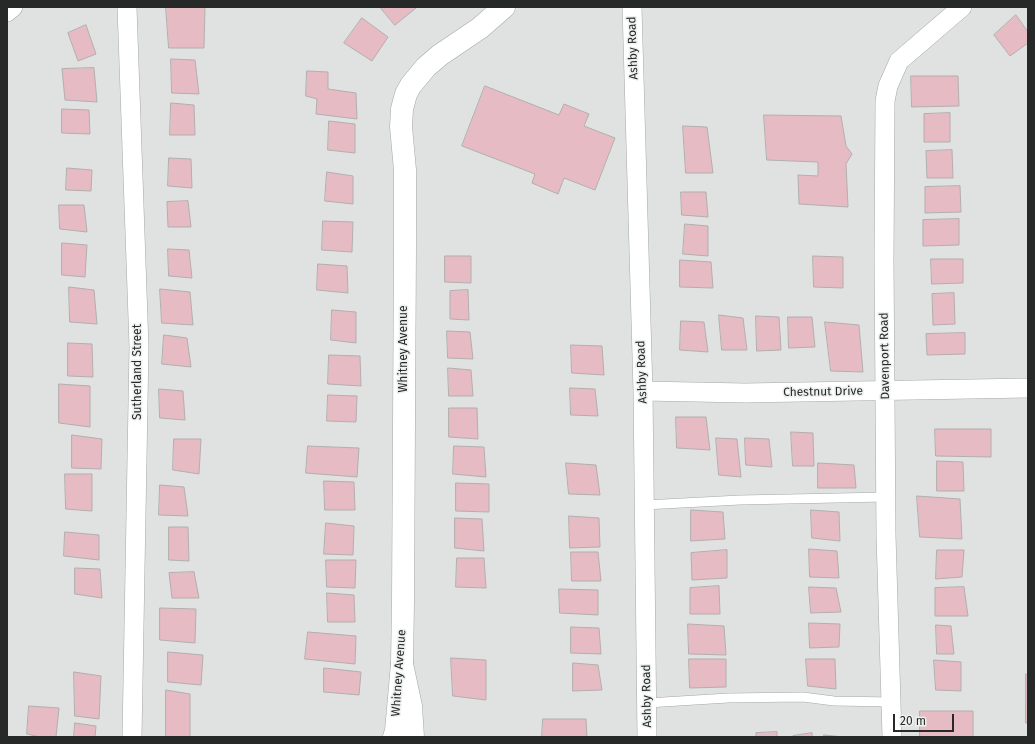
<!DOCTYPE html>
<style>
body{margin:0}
#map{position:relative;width:1035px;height:744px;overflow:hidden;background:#dfe2e1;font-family:"Fira Sans",sans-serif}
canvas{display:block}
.frame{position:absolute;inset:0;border:8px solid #272828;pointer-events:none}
.scale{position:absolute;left:893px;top:714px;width:61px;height:18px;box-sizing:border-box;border:2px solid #272828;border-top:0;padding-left:5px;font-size:12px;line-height:14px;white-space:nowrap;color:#272828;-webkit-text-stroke:3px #ecf0ee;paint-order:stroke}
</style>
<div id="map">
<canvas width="1035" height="744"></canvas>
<div class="frame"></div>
<div class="scale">20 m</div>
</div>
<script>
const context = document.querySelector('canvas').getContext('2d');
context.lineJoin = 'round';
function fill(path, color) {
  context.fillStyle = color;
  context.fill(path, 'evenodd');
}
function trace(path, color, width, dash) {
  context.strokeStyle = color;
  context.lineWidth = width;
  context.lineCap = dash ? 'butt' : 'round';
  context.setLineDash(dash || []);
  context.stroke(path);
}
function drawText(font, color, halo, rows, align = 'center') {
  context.font = font + ' "Fira Sans",sans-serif';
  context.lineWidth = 3;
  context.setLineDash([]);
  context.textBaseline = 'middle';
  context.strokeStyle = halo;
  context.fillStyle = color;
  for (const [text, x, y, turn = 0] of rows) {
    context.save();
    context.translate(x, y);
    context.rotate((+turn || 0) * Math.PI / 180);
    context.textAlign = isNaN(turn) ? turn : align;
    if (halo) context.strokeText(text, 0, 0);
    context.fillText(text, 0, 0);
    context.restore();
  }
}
const building = new Path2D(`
 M 166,7 L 205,7 L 204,48 L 169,48 Z
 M 380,7 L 415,7 L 416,8 L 395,25 Z
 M 1016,15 L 1028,32 L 1028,43 L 1010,56 L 994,35 Z
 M 362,18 L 388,37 L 372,61 L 344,43 Z
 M 86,25 L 96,54 L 78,61 L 68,33 Z
 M 171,59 L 195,60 L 199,94 L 172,93 Z
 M 94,68 L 97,102 L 65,100 L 62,69 Z
 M 307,71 L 328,72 L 328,89 L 356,93 L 357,119 L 316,114 L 317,99 L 306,96 Z
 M 911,76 L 958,76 L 959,106 L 912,107 Z
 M 485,86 L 559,115 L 564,104 L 589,114 L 584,126 L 615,138 L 595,190 L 564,178 L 558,194 L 532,183 L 535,174 L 462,146 Z
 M 171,103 L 194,105 L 195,135 L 170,135 Z
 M 62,109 L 89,110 L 90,134 L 62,133 Z
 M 950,113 L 950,142 L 924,142 L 924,114 Z
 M 764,115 L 841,116 L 846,146 L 852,154 L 846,164 L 848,207 L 799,204 L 798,175 L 818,176 L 818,162 L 767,160 Z
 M 329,121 L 355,124 L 355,153 L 328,150 Z
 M 683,126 L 707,127 L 713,173 L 686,173 Z
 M 952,150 L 953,178 L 927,178 L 926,151 Z
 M 169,158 L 191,159 L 192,188 L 168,186 Z
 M 67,168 L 92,170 L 91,191 L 66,190 Z
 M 327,172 L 353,176 L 353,204 L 325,201 Z
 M 960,186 L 961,212 L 925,213 L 925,187 Z
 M 681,192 L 706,192 L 708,217 L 682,215 Z
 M 188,201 L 191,227 L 168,227 L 167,202 Z
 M 59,205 L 84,205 L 87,232 L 60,229 Z
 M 959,219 L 959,245 L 923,246 L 923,220 Z
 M 323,221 L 353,222 L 352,252 L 322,250 Z
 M 685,224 L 708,226 L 708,256 L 683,254 Z
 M 62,243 L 87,245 L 85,277 L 62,275 Z
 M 168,249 L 189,250 L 192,278 L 169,276 Z
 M 445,256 L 471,256 L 471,283 L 445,282 Z
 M 813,256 L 843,257 L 843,288 L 814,287 Z
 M 931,259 L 963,259 L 963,283 L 932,284 Z
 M 680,260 L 711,262 L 713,288 L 680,287 Z
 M 318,264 L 347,266 L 348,293 L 317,290 Z
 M 69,287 L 94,290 L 97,324 L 70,322 Z
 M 160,289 L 190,292 L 193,325 L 162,323 Z
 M 468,290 L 469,320 L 450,319 L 450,291 Z
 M 954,293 L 955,324 L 933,325 L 932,294 Z
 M 332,310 L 356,312 L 356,343 L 331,340 Z
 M 719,315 L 743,318 L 747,350 L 722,350 Z
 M 756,316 L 779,317 L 781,350 L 757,351 Z
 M 788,317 L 812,317 L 815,347 L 789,348 Z
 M 681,321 L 704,322 L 708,352 L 680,350 Z
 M 825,322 L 859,325 L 863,372 L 831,371 Z
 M 447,331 L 470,332 L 473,359 L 448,358 Z
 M 965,333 L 965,354 L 927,355 L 926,334 Z
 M 164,335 L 187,338 L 191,367 L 162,364 Z
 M 68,343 L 92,344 L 93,377 L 68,376 Z
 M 571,345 L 602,346 L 604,375 L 572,373 Z
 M 329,355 L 360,356 L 361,386 L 328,384 Z
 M 448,368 L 471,370 L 473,396 L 449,396 Z
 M 59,384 L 90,386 L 90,427 L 59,423 Z
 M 570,388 L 595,389 L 598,416 L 571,415 Z
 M 159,389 L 183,391 L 185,420 L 160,418 Z
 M 328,395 L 357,396 L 356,422 L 327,421 Z
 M 449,408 L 477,408 L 478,439 L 449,437 Z
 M 676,417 L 706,417 L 710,450 L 677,448 Z
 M 935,429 L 991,429 L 991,457 L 936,456 Z
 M 791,432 L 813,433 L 814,466 L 793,466 Z
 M 72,435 L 102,439 L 101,469 L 72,468 Z
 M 716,438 L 737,439 L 741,477 L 719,475 Z
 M 745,438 L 769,439 L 772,467 L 746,465 Z
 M 174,439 L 201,439 L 199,474 L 173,470 Z
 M 308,446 L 359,448 L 357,477 L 306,473 Z
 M 454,446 L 484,447 L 486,477 L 453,474 Z
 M 937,461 L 963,462 L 964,491 L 937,491 Z
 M 566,463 L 596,465 L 600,495 L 569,494 Z
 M 818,463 L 854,465 L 856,488 L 818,488 Z
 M 65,474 L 92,474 L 92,511 L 66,509 Z
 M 324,481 L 354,482 L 355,510 L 325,510 Z
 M 456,483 L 489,484 L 489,512 L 456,511 Z
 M 160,485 L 184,487 L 188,516 L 159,515 Z
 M 917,496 L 960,499 L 962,539 L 920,537 Z
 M 691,510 L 723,512 L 725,539 L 691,541 Z
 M 811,510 L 839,512 L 840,541 L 812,538 Z
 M 569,516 L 599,518 L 600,547 L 570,548 Z
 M 455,518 L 482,519 L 484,551 L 455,548 Z
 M 326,523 L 354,526 L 353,555 L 324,554 Z
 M 169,527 L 188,527 L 189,561 L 169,560 Z
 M 65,532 L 99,535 L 99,560 L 64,556 Z
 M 809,549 L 837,551 L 839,578 L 810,577 Z
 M 727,550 L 727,578 L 692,580 L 691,553 Z
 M 937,550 L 964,550 L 962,577 L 936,579 Z
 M 571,552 L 598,552 L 601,581 L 572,581 Z
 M 457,558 L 484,558 L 486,588 L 456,587 Z
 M 326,560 L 356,560 L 355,588 L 327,587 Z
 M 75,568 L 100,569 L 102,598 L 75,594 Z
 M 194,572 L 199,598 L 172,598 L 169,573 Z
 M 719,586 L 720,614 L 690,614 L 690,588 Z
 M 809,587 L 836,588 L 841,612 L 811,613 Z
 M 964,587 L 968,616 L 935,616 L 935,588 Z
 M 559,589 L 598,590 L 598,615 L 560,613 Z
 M 327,593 L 354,595 L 355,622 L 328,622 Z
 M 160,608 L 196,609 L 195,643 L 160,640 Z
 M 809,623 L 840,624 L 839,647 L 810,648 Z
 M 688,624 L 724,626 L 726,655 L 689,654 Z
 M 936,625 L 951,626 L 954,654 L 937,654 Z
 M 571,627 L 599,628 L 601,654 L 571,653 Z
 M 308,632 L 356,636 L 355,664 L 305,659 Z
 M 168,652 L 203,655 L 201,685 L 168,682 Z
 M 451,658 L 486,660 L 486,700 L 453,696 Z
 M 689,659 L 726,659 L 726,687 L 690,688 Z
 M 806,659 L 835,659 L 836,689 L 808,686 Z
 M 934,660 L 961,662 L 961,691 L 936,690 Z
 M 573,663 L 598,665 L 602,690 L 573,691 Z
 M 324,668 L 361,672 L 359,695 L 324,692 Z
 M 74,672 L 101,676 L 99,719 L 75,716 Z
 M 1026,674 L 1028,675 L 1028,723 L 1026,723 Z
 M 166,690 L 190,694 L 190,737 L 166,737 Z
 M 29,706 L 59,708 L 56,737 L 40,737 L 27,734 Z
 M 920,711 L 973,711 L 973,737 L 920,737 Z
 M 543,719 L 586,719 L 587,737 L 542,737 Z
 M 75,723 L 96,726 L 95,737 L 74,737 Z
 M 777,732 L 777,737 L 756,737 L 756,733 Z
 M 812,733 L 812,737 L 793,737 L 793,736 Z
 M 824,735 L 844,737 L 824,737 Z`);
const lane = new Path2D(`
 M 644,505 L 740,500 L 886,497
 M 647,703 L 728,698 L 803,697 L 834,701 L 891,702`);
const street = new Path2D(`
 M 127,7 L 139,347 L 132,737
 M 632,7 L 643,391 L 647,737
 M 7,12 L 13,7
 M 643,391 L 745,393 L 1028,388
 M 892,737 L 886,535 L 884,260 L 885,101 L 888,86 L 899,61 L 962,7`);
const secondary = new Path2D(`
 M 394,737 L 396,731 L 402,664 L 403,601 L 405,246 L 405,170 L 401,127 L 402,109 L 406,94 L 411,85 L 426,67 L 440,55 L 480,28 L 504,7`);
const primary = new Path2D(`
 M 402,664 L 411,706 L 413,737`);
const streetNames = [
 ["Ashby Road",633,48,-92],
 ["Whitney Avenue",404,349,-90],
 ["Davenport Road",885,356,-91],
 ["Sutherland Street",138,372,-90],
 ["Ashby Road",642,372,-92],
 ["Chestnut Drive",823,392,-1],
 ["Whitney Avenue",399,673,-86],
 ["Ashby Road",647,696,-91]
];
fill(building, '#e6bbc4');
trace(building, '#b2aeaf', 1);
trace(lane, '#a4a8a6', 10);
trace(street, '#a4a8a6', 20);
trace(secondary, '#a4a8a6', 23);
trace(primary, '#a4a8a6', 23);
trace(lane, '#fff', 9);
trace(street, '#fff', 19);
trace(secondary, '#fff', 22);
trace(primary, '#fff', 22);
drawText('12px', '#272828', '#ecf0ee', streetNames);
</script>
